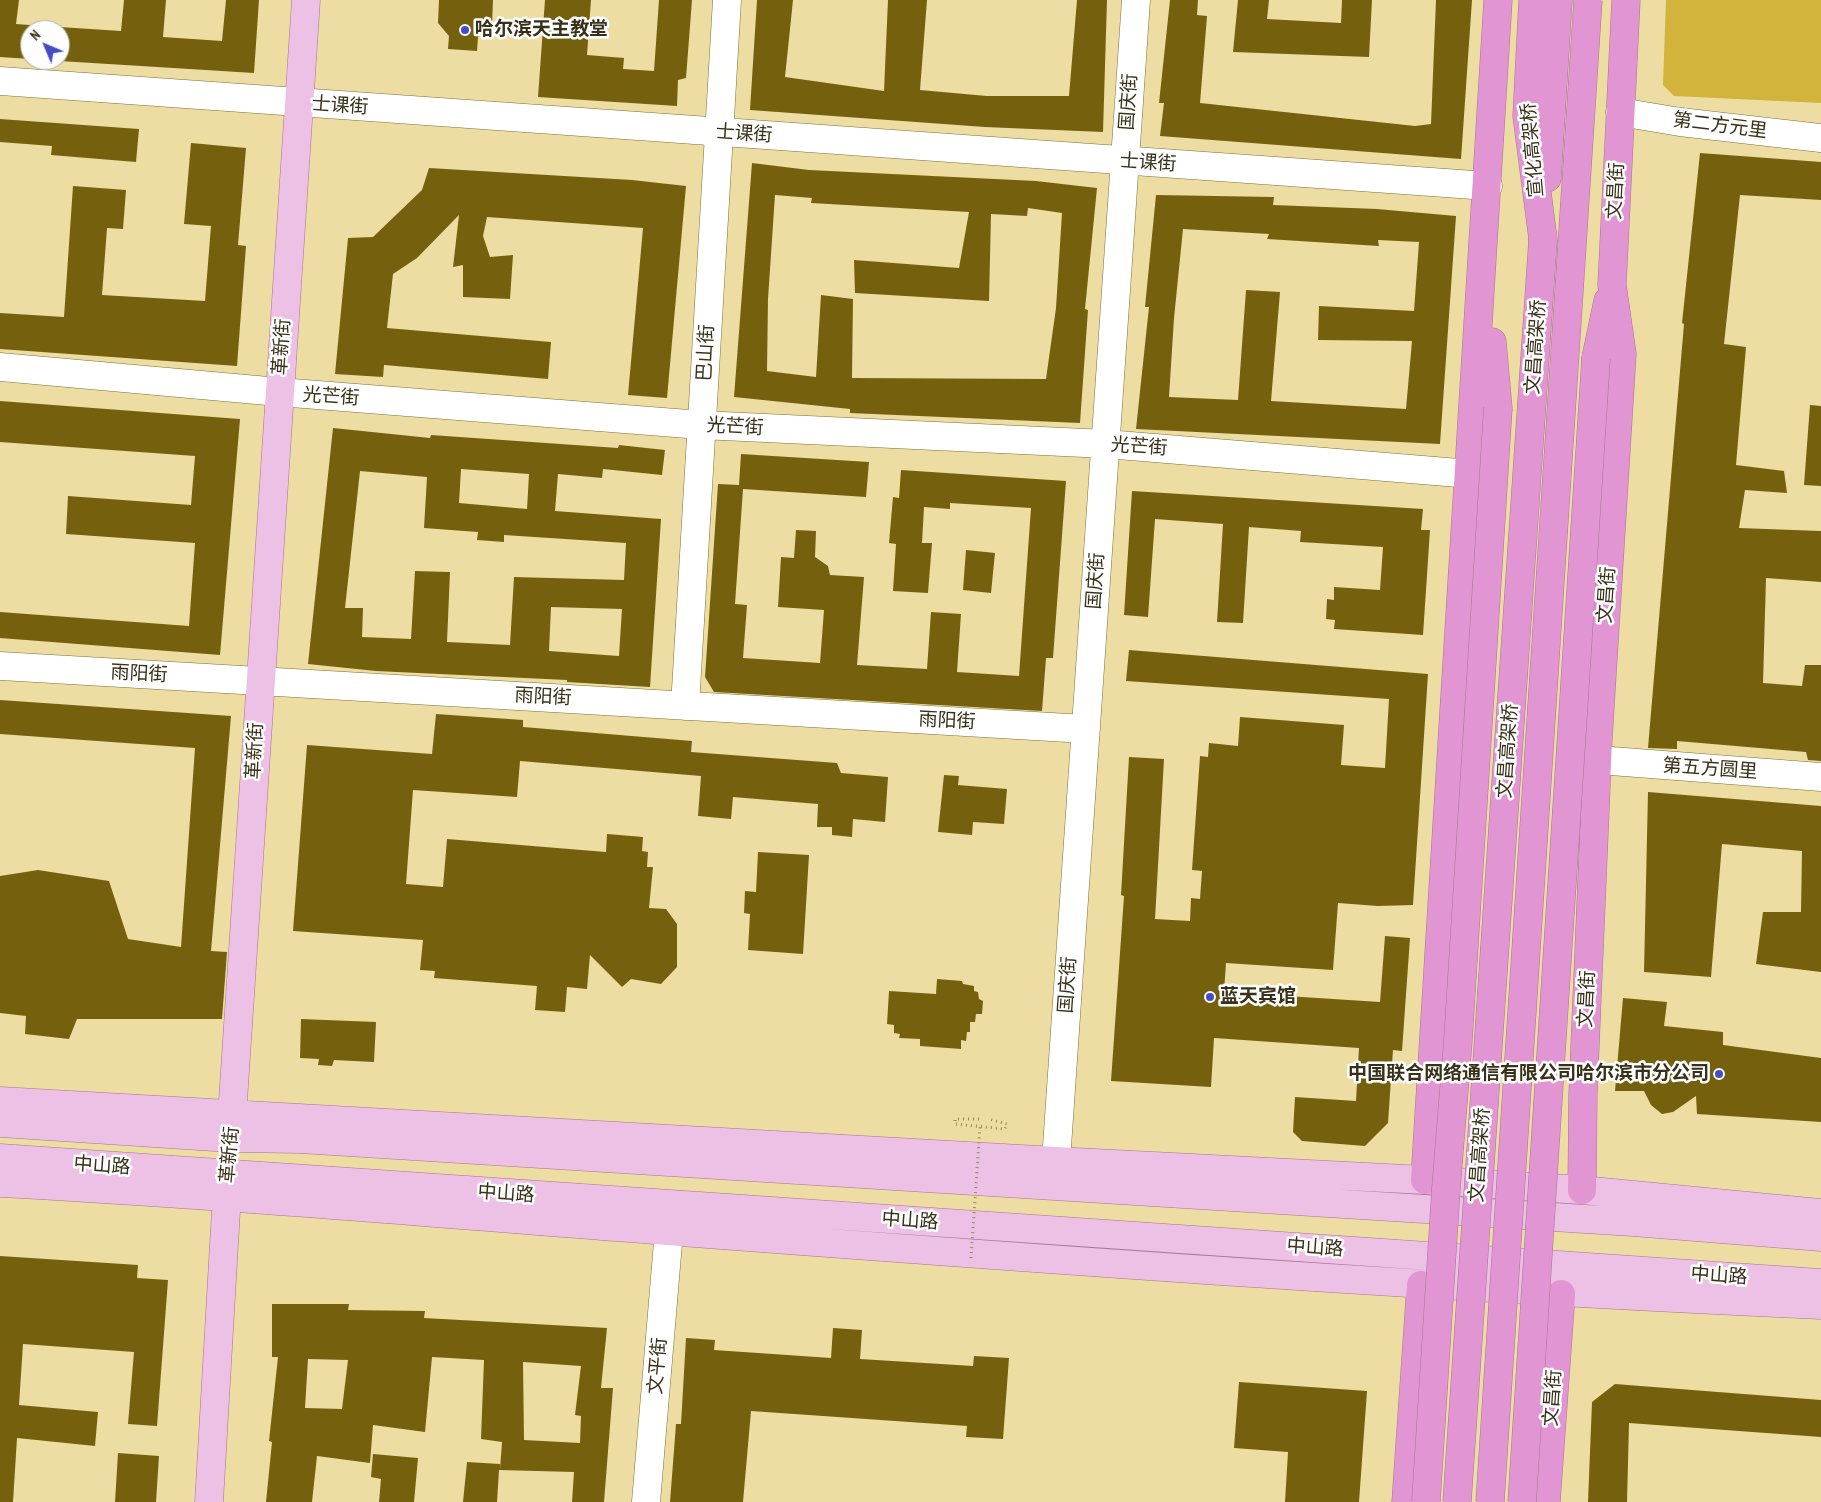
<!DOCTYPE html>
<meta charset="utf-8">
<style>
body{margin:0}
#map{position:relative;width:1821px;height:1502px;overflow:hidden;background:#eedda2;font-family:"PT Sans Narrow",sans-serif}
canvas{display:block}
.north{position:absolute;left:20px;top:20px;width:50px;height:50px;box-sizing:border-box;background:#fefefe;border:1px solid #afaca2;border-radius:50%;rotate:315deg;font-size:14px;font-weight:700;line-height:20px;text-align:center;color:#383119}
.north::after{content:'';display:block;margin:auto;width:18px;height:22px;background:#444dc2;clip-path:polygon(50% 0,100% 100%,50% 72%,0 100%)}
</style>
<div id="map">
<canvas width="1821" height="1502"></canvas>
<div class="north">N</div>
</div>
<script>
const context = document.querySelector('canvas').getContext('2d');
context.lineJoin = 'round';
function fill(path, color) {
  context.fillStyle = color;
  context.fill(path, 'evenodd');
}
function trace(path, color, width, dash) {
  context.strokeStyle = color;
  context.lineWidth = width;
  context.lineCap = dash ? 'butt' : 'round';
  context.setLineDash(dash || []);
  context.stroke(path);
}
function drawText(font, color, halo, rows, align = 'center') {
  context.font = font + ' "PT Sans Narrow","Noto Sans SC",sans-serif';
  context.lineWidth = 5;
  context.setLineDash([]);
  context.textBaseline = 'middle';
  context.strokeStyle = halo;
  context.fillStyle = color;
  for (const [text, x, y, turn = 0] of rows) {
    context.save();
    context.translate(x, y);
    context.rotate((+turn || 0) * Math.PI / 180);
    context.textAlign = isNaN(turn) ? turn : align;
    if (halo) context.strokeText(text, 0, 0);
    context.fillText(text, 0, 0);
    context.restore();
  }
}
const green = new Path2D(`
 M 1666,0 L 1821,0 L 1821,103 L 1674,96 L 1663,85 Z`);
const building = new Path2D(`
 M 0,0 L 19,0 L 16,24 L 30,25 L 30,59 L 0,57 Z
 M 124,0 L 166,0 L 163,37 L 222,41 L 226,0 L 259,0 L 254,73 L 60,61 L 60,27 L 121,31 Z
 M 439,0 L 493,0 L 492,25 L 478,37 L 477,51 L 448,49 L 449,36 L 438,23 Z
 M 545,0 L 591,0 L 587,55 L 624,58 L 623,69 L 654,71 L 659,0 L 692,0 L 686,78 L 678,80 L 677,106 L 538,97 Z
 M 757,0 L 793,0 L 785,77 L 884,91 L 888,0 L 927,0 L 920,90 L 987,96 L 1069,96 L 1077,0 L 1107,0 L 1103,132 L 985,127 L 750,110 Z
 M 1170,0 L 1198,0 L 1197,15 L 1207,16 L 1200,103 L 1415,126 L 1431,124 L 1436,0 L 1472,0 L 1461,159 L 1160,136 L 1164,103 L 1159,103 Z
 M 1238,0 L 1269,0 L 1267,19 L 1341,23 L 1342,0 L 1372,0 L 1369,57 L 1233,52 Z
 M 0,119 L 139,129 L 136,162 L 51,155 L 52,146 L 0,142 Z
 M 191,143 L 246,148 L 238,245 L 246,246 L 237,366 L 0,349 L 0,313 L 64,317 L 73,186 L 126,190 L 123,229 L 107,228 L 102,295 L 205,301 L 211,226 L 184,224 Z
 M 1700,153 L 1821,162 L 1821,200 L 1740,195 L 1724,344 L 1746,347 L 1736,465 L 1784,471 L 1787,493 L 1745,490 L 1739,528 L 1821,531 L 1821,582 L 1766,578 L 1763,683 L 1802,686 L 1805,665 L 1821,665 L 1821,761 L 1808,760 L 1806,752 L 1677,741 L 1677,749 L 1648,748 L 1684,324 L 1682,323 Z
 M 752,163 L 809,170 L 1036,181 L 1097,188 L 1085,309 L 1088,310 L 1080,423 L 850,413 L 850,409 L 734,397 ZM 775,195 L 812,198 L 811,203 L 969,212 L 959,268 L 854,260 L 855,293 L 989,301 L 991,214 L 1027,216 L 1028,208 L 1062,213 L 1056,308 L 1046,379 L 852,378 L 853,299 L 821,295 L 816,377 L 767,371 L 768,299 Z
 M 429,168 L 632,180 L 686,186 L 667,398 L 628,395 L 643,228 L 487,217 L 483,236 L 490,257 L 513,255 L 510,299 L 463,297 L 463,265 L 453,267 L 459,215 L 417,258 L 393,274 L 387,328 L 551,342 L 548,379 L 384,365 L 383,377 L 335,374 L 348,238 L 373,237 L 422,190 Z
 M 1156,195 L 1274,197 L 1273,205 L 1377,209 L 1456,216 L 1440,444 L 1136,429 L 1149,307 L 1145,307 ZM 1183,229 L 1269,234 L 1267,239 L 1379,246 L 1378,240 L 1419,242 L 1414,311 L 1319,306 L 1318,340 L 1412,341 L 1406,409 L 1271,401 L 1280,292 L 1246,290 L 1238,400 L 1169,397 L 1174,318 Z
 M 0,401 L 240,419 L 220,655 L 0,638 L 0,612 L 189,626 L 195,543 L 66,534 L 68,496 L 191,505 L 195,456 L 0,442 Z
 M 1810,405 L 1821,406 L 1821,486 L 1804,485 Z
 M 333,428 L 430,438 L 431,435 L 618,448 L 619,445 L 665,450 L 662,475 L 603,469 L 602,478 L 558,474 L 555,511 L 661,519 L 650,687 L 567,682 L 567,680 L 376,671 L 308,664 ZM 461,469 L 529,474 L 527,509 L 459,503 ZM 360,471 L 427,477 L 424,528 L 478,532 L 477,540 L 504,542 L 504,535 L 626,543 L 624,580 L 514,577 L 510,645 L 447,642 L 450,572 L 415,571 L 411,639 L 362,637 L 363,608 L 345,608 ZM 551,607 L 622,609 L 619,656 L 549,651 Z
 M 741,454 L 869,462 L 866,497 L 743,489 L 735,604 L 747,605 L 743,658 L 820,663 L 824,610 L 778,607 L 781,557 L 794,558 L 796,530 L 816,531 L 815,557 L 828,566 L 830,575 L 864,577 L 857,665 L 927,669 L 931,612 L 961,614 L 957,672 L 1019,676 L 1031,508 L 950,503 L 950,509 L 924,507 L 922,543 L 932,543 L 928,593 L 893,591 L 896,544 L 889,543 L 893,497 L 899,498 L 901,470 L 1066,481 L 1053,658 L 1046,658 L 1042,711 L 714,692 L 705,677 L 718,484 L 739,485 Z
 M 1132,491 L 1423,509 L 1421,530 L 1430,530 L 1423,635 L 1334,629 L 1335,620 L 1326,619 L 1327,599 L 1334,600 L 1334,587 L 1380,590 L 1383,547 L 1300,542 L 1301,531 L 1249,527 L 1243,623 L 1217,622 L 1223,524 L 1155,519 L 1148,617 L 1124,615 Z
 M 966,550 L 995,553 L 991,593 L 963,590 Z
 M 1129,650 L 1428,674 L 1413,905 L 1378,906 L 1338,903 L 1333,970 L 1226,963 L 1224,992 L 1380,1002 L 1385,936 L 1410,938 L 1402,1051 L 1393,1050 L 1388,1123 L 1365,1146 L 1302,1141 L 1293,1132 L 1295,1097 L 1356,1101 L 1359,1048 L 1214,1038 L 1211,1087 L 1111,1081 L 1124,896 L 1121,895 L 1129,757 L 1164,759 L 1155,919 L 1190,921 L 1191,898 L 1200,899 L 1202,871 L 1192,870 L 1200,756 L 1208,757 L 1209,743 L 1238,746 L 1240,717 L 1344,725 L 1341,765 L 1385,768 L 1389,699 L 1126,681 Z
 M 0,700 L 231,716 L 211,951 L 227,952 L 222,1019 L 77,1019 L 69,1039 L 25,1034 L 26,1016 L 0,1013 L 0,876 L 38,870 L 109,881 L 128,939 L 181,947 L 195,748 L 0,734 Z
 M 436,714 L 523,720 L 523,727 L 692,741 L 691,752 L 837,763 L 841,773 L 888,777 L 885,822 L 853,819 L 852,837 L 832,835 L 832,827 L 817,827 L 818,804 L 733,797 L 731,819 L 698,816 L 701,776 L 520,761 L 517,797 L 413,790 L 406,884 L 443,887 L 447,839 L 606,852 L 607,834 L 643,837 L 642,851 L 648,852 L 647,867 L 653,867 L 649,908 L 666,909 L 677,924 L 677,967 L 661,984 L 631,979 L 622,987 L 590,955 L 587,989 L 567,987 L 565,1012 L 535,1010 L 537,986 L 434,978 L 435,971 L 420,970 L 423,940 L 293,931 L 307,745 L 432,754 Z
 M 944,775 L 959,776 L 958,785 L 1007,789 L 1004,824 L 973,822 L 972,835 L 938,832 Z
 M 1648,792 L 1821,806 L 1821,972 L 1756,964 L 1763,912 L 1801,912 L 1802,851 L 1722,844 L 1711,977 L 1644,972 Z
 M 758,852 L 809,855 L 803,954 L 748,950 L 750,914 L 744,913 L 745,891 L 756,892 Z
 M 937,979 L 962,981 L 963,984 L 974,986 L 974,991 L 978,992 L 979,999 L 983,1001 L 982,1014 L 976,1014 L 975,1022 L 970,1022 L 970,1032 L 967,1032 L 966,1041 L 961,1040 L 961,1049 L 920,1046 L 920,1039 L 899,1038 L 900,1034 L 894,1033 L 894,1025 L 887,1024 L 889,991 L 936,994 Z
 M 1623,998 L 1667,1002 L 1664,1026 L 1723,1032 L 1723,1045 L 1821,1058 L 1821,1122 L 1697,1114 L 1696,1096 L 1673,1112 L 1662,1114 L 1651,1105 L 1644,1091 L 1615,1091 Z
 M 301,1019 L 376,1022 L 374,1062 L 334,1060 L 332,1066 L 318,1065 L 319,1059 L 300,1058 Z
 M 0,1256 L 138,1265 L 137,1278 L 168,1280 L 157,1426 L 128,1424 L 134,1352 L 23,1344 L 19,1405 L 98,1412 L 95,1446 L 17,1438 L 13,1502 L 0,1502 Z
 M 272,1304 L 349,1304 L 348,1310 L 425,1311 L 424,1318 L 607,1328 L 601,1388 L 613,1388 L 604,1502 L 572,1502 L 574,1472 L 499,1470 L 497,1502 L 463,1502 L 467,1462 L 500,1464 L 500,1469 L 502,1442 L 481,1439 L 484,1360 L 432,1357 L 425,1432 L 373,1425 L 370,1463 L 317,1456 L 312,1502 L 266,1502 L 272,1442 L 269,1441 L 278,1357 L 272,1357 ZM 308,1359 L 348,1360 L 342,1409 L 305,1408 ZM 523,1362 L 581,1366 L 575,1415 L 581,1416 L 580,1443 L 524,1440 Z
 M 833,1328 L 862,1330 L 860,1359 L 973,1366 L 974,1356 L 1009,1358 L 1003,1439 L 966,1437 L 967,1426 L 751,1411 L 743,1502 L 670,1502 L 676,1424 L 681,1424 L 686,1338 L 715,1340 L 714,1350 L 831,1358 Z
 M 1239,1382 L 1367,1391 L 1359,1502 L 1285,1502 L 1288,1452 L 1234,1448 Z
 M 1615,1384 L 1821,1400 L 1821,1437 L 1629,1423 L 1627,1502 L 1588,1502 L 1592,1402 Z
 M 118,1453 L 159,1456 L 156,1502 L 115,1502 Z
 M 373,1454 L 418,1458 L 414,1502 L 379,1502 L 381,1479 L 371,1477 Z`);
const path = new Path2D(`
 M 979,1119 L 955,1119 L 955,1124 L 1005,1129 L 1007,1124 L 989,1119`);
const minor = new Path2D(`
 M 0,81 L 1488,186
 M 1620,112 L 1680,122 L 1821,138
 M 0,367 L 279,392 L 701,425 L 1106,444 L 1471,474
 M 0,666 L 1086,729
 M 685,706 L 727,0
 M 1598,760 L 1821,777
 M 1056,1161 L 1136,0
 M 646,1502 L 669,1231`);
const major = new Path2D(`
 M 0,1101 L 1056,1161 L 1425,1180 L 1582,1190 L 1821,1213
 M 0,1123 L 230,1138 L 300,1139 L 1633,1222 L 1821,1237
 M 231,1131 L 306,0
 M 0,1158 L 1821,1283
 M 0,1183 C 223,1195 445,1214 668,1231 C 1052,1260 1436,1288 1821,1305
 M 209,1502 L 228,1176`);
const highway = new Path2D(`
 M 1533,0 L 1527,116 L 1543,239
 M 1547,178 L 1558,0
 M 1492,342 L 1498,408
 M 1596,358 L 1608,301
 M 1425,1180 L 1498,0
 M 1582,1190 L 1583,1093 L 1598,739 L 1622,354 L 1612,285 L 1626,0
 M 1406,1502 L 1421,1285
 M 1546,1502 L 1561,1294`);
const pathBridge = new Path2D(`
 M 971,1258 L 980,1127`);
const highwayBridge = new Path2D(`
 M 1426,1502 L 1446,1189 L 1458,1041 L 1498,408
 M 1457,1502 L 1543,239
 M 1490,1502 L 1588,0
 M 1522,1502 L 1596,358`);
const markers = [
 [465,30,5,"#444dc2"],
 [1210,997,5,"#444dc2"],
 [1719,1074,5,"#444dc2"]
];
const poiNames = [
 ["哈尔滨天主教堂",475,30],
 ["蓝天宾馆",1220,997],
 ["中国联合网络通信有限公司哈尔滨市分公司",1709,1074,"right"]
];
const streetNames = [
 ["国庆街",1129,102,-86],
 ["士课街",340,106,4],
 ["第二方元里",1720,126,7],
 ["士课街",744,134,4],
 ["宣化高架桥",1533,150,-95],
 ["士课街",1148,163,4],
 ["文昌街",1616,191,-87],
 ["革新街",282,347,-86],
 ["文昌高架桥",1536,347,-86],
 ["巴山街",706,353,-87],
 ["光芒街",331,397,4],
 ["光芒街",735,427,3],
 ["光芒街",1139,447,4],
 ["国庆街",1096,581,-86],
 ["文昌街",1607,595,-86],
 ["雨阳街",139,674,3],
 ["雨阳街",543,697,3],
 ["雨阳街",947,721,3],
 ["革新街",255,751,-87],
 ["文昌高架桥",1508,751,-86],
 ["第五方圆里",1710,769,4],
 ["国庆街",1068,985,-86],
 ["文昌街",1587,999,-87],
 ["革新街",230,1155,-85],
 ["文昌高架桥",1480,1155,-86],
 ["中山路",102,1166,4],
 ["中山路",506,1194,4],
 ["中山路",910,1221,4],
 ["中山路",1315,1248,4],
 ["中山路",1719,1276,4],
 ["文平街",658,1366,-85],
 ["文昌街",1553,1398,-86]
];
fill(green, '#d2b33b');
fill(building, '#75610d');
trace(minor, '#7e6e36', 29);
trace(major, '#a67392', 29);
trace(highway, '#a67392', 29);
trace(path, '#93875d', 3, [1, 4]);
trace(minor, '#fff', 28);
trace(major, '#edc0e5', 28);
trace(highway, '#e196d3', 28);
trace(highwayBridge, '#a67392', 29, []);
trace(pathBridge, '#93875d', 3, [1, 4]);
trace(highwayBridge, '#e196d3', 28);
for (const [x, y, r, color] of markers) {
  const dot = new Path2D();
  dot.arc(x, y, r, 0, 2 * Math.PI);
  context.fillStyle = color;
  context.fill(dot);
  trace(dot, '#fefefe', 2);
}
drawText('bold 19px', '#383119', '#fefefe', poiNames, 'left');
drawText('19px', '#383119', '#fefefe', streetNames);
</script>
